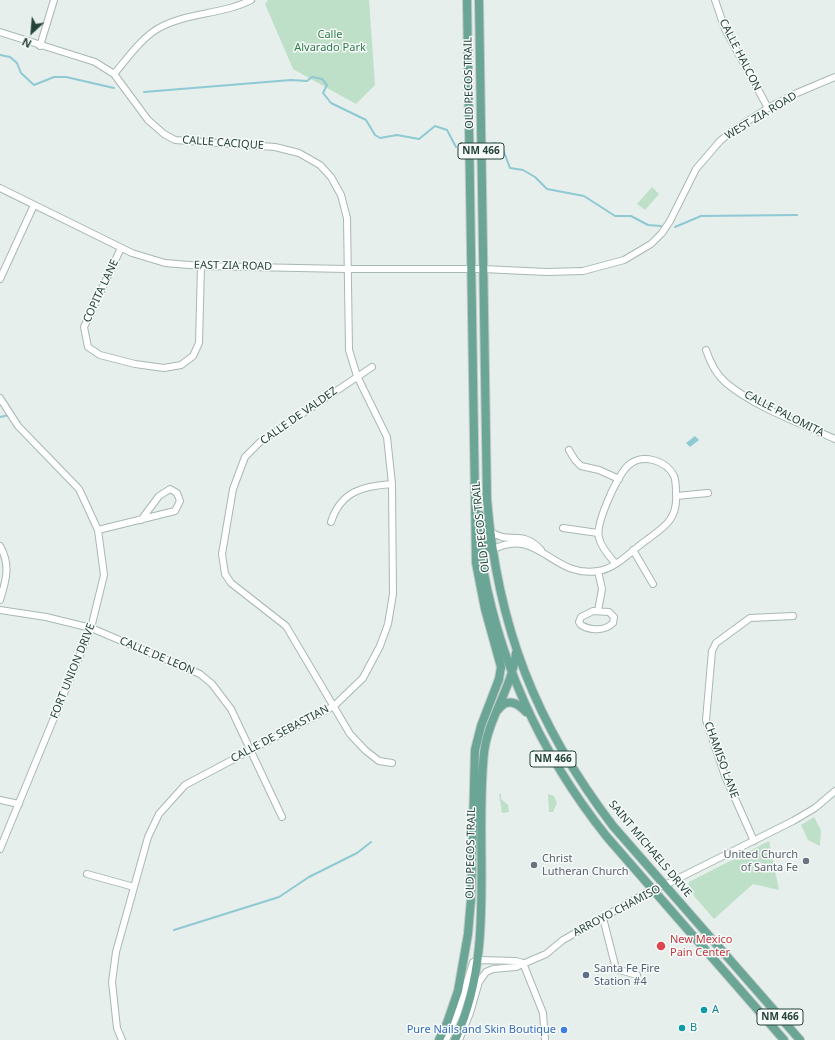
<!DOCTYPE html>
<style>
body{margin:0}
#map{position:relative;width:835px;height:1040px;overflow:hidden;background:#e6efeb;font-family:"Noto Sans",sans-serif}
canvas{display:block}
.north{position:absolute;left:12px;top:12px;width:40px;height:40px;-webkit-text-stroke:3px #f7fbf9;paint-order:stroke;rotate:206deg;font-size:11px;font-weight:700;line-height:16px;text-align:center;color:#24423a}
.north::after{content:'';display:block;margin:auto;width:14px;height:18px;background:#24423a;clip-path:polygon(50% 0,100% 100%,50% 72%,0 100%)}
</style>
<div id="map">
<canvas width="835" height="1040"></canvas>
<div class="north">N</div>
</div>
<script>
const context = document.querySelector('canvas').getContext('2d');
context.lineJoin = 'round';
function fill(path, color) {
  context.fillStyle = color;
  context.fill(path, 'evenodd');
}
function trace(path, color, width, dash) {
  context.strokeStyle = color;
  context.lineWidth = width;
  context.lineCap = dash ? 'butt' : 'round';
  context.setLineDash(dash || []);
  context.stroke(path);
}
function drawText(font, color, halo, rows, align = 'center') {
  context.font = font + ' "Noto Sans",sans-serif';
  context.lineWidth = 3;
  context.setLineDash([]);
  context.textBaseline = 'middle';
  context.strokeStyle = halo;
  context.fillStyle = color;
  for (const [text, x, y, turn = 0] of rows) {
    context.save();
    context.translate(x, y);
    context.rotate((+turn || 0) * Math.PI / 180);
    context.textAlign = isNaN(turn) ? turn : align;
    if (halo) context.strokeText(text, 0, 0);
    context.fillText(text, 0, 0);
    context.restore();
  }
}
const green = new Path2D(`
 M 268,0 L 369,0 L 375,85 L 356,104 L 293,69 L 265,4 Z
 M 652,187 L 659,194 L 645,210 L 637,204 Z
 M 499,794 L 501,794 L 501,799 L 508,805 L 509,812 L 502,813 Z
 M 548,794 L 554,796 L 557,803 L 553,812 L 549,812 Z
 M 814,817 L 821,830 L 820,846 L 808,840 L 801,825 Z
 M 769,841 L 779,890 L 753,884 L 714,919 L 688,889 L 689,882 Z`);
const water = new Path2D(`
 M 695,436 L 699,440 L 690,447 L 686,443 Z`);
const stream = new Path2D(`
 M 0,55 L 10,57 L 17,63 L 21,73 L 34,85 L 54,77 L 66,77 L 114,88
 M 144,92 L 291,80 L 307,81 L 312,77 L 322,79 L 327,85 L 323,93 L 331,103 L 366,120 L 375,135 L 380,138 L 397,135 L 419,139 L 435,126 L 447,130 L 456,147
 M 494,143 L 502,147 L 510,168 L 523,170 L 535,177 L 547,189 L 584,196 L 615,216 L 631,216 L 648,225 L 661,226
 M 675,227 L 701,216 L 797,215
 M 0,417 L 9,415
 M 174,930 L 279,897 L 309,877 L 357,853 L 371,842`);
const minor = new Path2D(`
 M 715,0 L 725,29 L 768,108
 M 0,32 L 95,62 L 114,74 L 148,120 L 164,134 L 175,140 L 275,147 L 299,153 L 320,165 L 331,177 L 341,195 L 347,218 L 349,350 L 357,376 L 387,437 L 392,484 L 393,594 L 388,624 L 380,646 L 363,678 L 334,706 L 185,785 L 159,814 L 148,837 L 116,952 L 112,982 L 117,1028 L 122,1040
 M 40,46 L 54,0
 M 114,74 C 127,59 141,38 159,28 C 187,12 222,15 251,0
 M 0,188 L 132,253 L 165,263 L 201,266 L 347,269 L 483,269 L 547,272 L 583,271 L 624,260 L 651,244 L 662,233 L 670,221 L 696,169 L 720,141 L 732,131 L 768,108 L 797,93 L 835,77
 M 121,248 L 84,327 L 88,347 L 100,355 L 135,364 L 164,368 L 181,365 L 193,356 L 199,343 L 201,266
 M 0,279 L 34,205
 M 706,350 C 710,362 715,373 725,382 C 754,407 800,423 835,439
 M 372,367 L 260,442 L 245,457 L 233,489 L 222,554 L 225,574 L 231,583 L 286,626 L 350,734 L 365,750 L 379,761 L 392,763
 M 0,398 L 18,426 L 79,489 L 98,530 L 104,575 L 91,628 L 0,849
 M 569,450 L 575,460 L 581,466 L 599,470 L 619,479
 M 676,496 L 708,493
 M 331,522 C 341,491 363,486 392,484
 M 563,528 L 598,533
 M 98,530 L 175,511 L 180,501 L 177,493 L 170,489 L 159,496 L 141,520
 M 490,531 C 509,546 521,528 541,550
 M 0,546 C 11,565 6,581 0,600
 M 492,550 C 538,525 552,579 598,571 C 616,569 633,549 648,539 C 666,526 678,518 676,493 C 676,488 676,481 674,476 C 666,460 643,454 630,464 C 618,473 595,524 599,538 C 601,547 609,556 615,563
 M 633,550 L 653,584
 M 598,571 L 602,589 L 598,611
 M 0,610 L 46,617 L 91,628 L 200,674 L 212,684 L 231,709 L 282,817
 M 593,611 L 609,612 L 614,617 L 613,623 C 605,631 591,631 581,625 L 579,622 L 581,617 Z
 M 0,800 L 19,804
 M 754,841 L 725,776 L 706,720 L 712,651 L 716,643 L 750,618 L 793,616
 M 87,874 L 134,887
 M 603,918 L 616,969 L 637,975
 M 523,963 L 543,1013 L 545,1040
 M 446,1040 L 458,1012 L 473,962 L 479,960 L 516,961 L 523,963
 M 459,1040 L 470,1013 L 479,982 L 486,972 L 493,969 L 516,967 L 532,960 L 546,954 L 563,940 L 653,889 L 665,885 L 793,821 L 815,808 L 835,791`);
const major = new Path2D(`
 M 479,0 L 487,499 C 497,626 536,725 613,826 L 800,1040
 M 480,515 L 484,542 L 492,550
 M 480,550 C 496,656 540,753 607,837 L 784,1040
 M 498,710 C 507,697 518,703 526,712
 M 439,1040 L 447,1023 L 458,991 L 468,934 L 471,899 L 475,750 L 481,726 L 499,679 L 501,667 L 485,609 L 476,563 L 467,0
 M 455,1040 C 497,950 474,849 484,753 C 488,718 512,688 516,653`);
const markers = [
 [806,861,4,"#6b7280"],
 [534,865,4,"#6b7280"],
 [661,946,5,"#e0444e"],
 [586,975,4,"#5c6f8a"],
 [704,1010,4,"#0f9aa8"],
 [682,1028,4,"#0f9aa8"],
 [564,1030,4,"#3f7fe0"]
];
const shields = [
 [481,151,46],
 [553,759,46],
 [780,1017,46]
];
const shieldNames = [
 ["NM 466",481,151],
 ["NM 466",553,759],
 ["NM 466",780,1017]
];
const parkNames = [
 ["Calle",330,35],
 ["Alvarado Park",330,48]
];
const streetNames = [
 ["CALLE HALCON",740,55,63],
 ["OLD PECOS TRAIL",469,83,-91],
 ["WEST ZIA ROAD",761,116,-31],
 ["CALLE CACIQUE",223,143,4],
 ["EAST ZIA ROAD",233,266,1],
 ["COPITA LANE",101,291,-65],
 ["CALLE PALOMITA",784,414,27],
 ["CALLE DE VALDEZ",299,416,-35],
 ["OLD PECOS TRAIL",481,527,-96],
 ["CALLE DE LEON",157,656,23],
 ["FORT UNION DRIVE",73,671,-68],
 ["CALLE DE SEBASTIAN",280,734,-28],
 ["CHAMISO LANE",721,760,70],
 ["SAINT MICHAELS DRIVE",650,849,50],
 ["OLD PECOS TRAIL",471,853,-89],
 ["ARROYO CHAMISO",617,911,-28]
];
const worshipNames = [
 ["United Church",798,855],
 ["of Santa Fe",798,868],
 ["Christ",542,859,"left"],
 ["Lutheran Church",542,872,"left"]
];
const healthNames = [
 ["New Mexico",670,940],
 ["Pain Center",670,953]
];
const serviceNames = [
 ["Santa Fe Fire",594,969],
 ["Station #4",594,982]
];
const cultureNames = [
 ["A",712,1010],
 ["B",690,1028]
];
const shopNames = [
 ["Pure Nails and Skin Boutique",556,1030]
];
fill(green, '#bfe0c8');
fill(water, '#8ec9d4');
trace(stream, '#8ec9d4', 2);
trace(minor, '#a8b8b2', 8);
trace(major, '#c2cac8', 10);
trace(minor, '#fff', 6);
trace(major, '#6aa596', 8);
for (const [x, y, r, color] of markers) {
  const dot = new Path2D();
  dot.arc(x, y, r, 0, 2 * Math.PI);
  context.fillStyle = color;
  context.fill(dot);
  trace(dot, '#f7fbf9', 1.5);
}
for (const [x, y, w] of shields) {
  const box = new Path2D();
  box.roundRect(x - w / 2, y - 8, w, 16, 3);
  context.fillStyle = '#f7fbf9';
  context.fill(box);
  trace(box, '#24423a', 1);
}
drawText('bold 10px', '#24423a', null, shieldNames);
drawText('11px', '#2d7a4b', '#f7fbf9', parkNames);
drawText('11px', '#24423a', '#f7fbf9', streetNames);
drawText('11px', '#5b616d', '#f7fbf9', worshipNames, 'right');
drawText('11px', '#be3a42', '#f7fbf9', healthNames, 'left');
drawText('11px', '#4e5e75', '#f7fbf9', serviceNames, 'left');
drawText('11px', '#0d838f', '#f7fbf9', cultureNames, 'left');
drawText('11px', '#366cbe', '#f7fbf9', shopNames, 'right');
</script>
